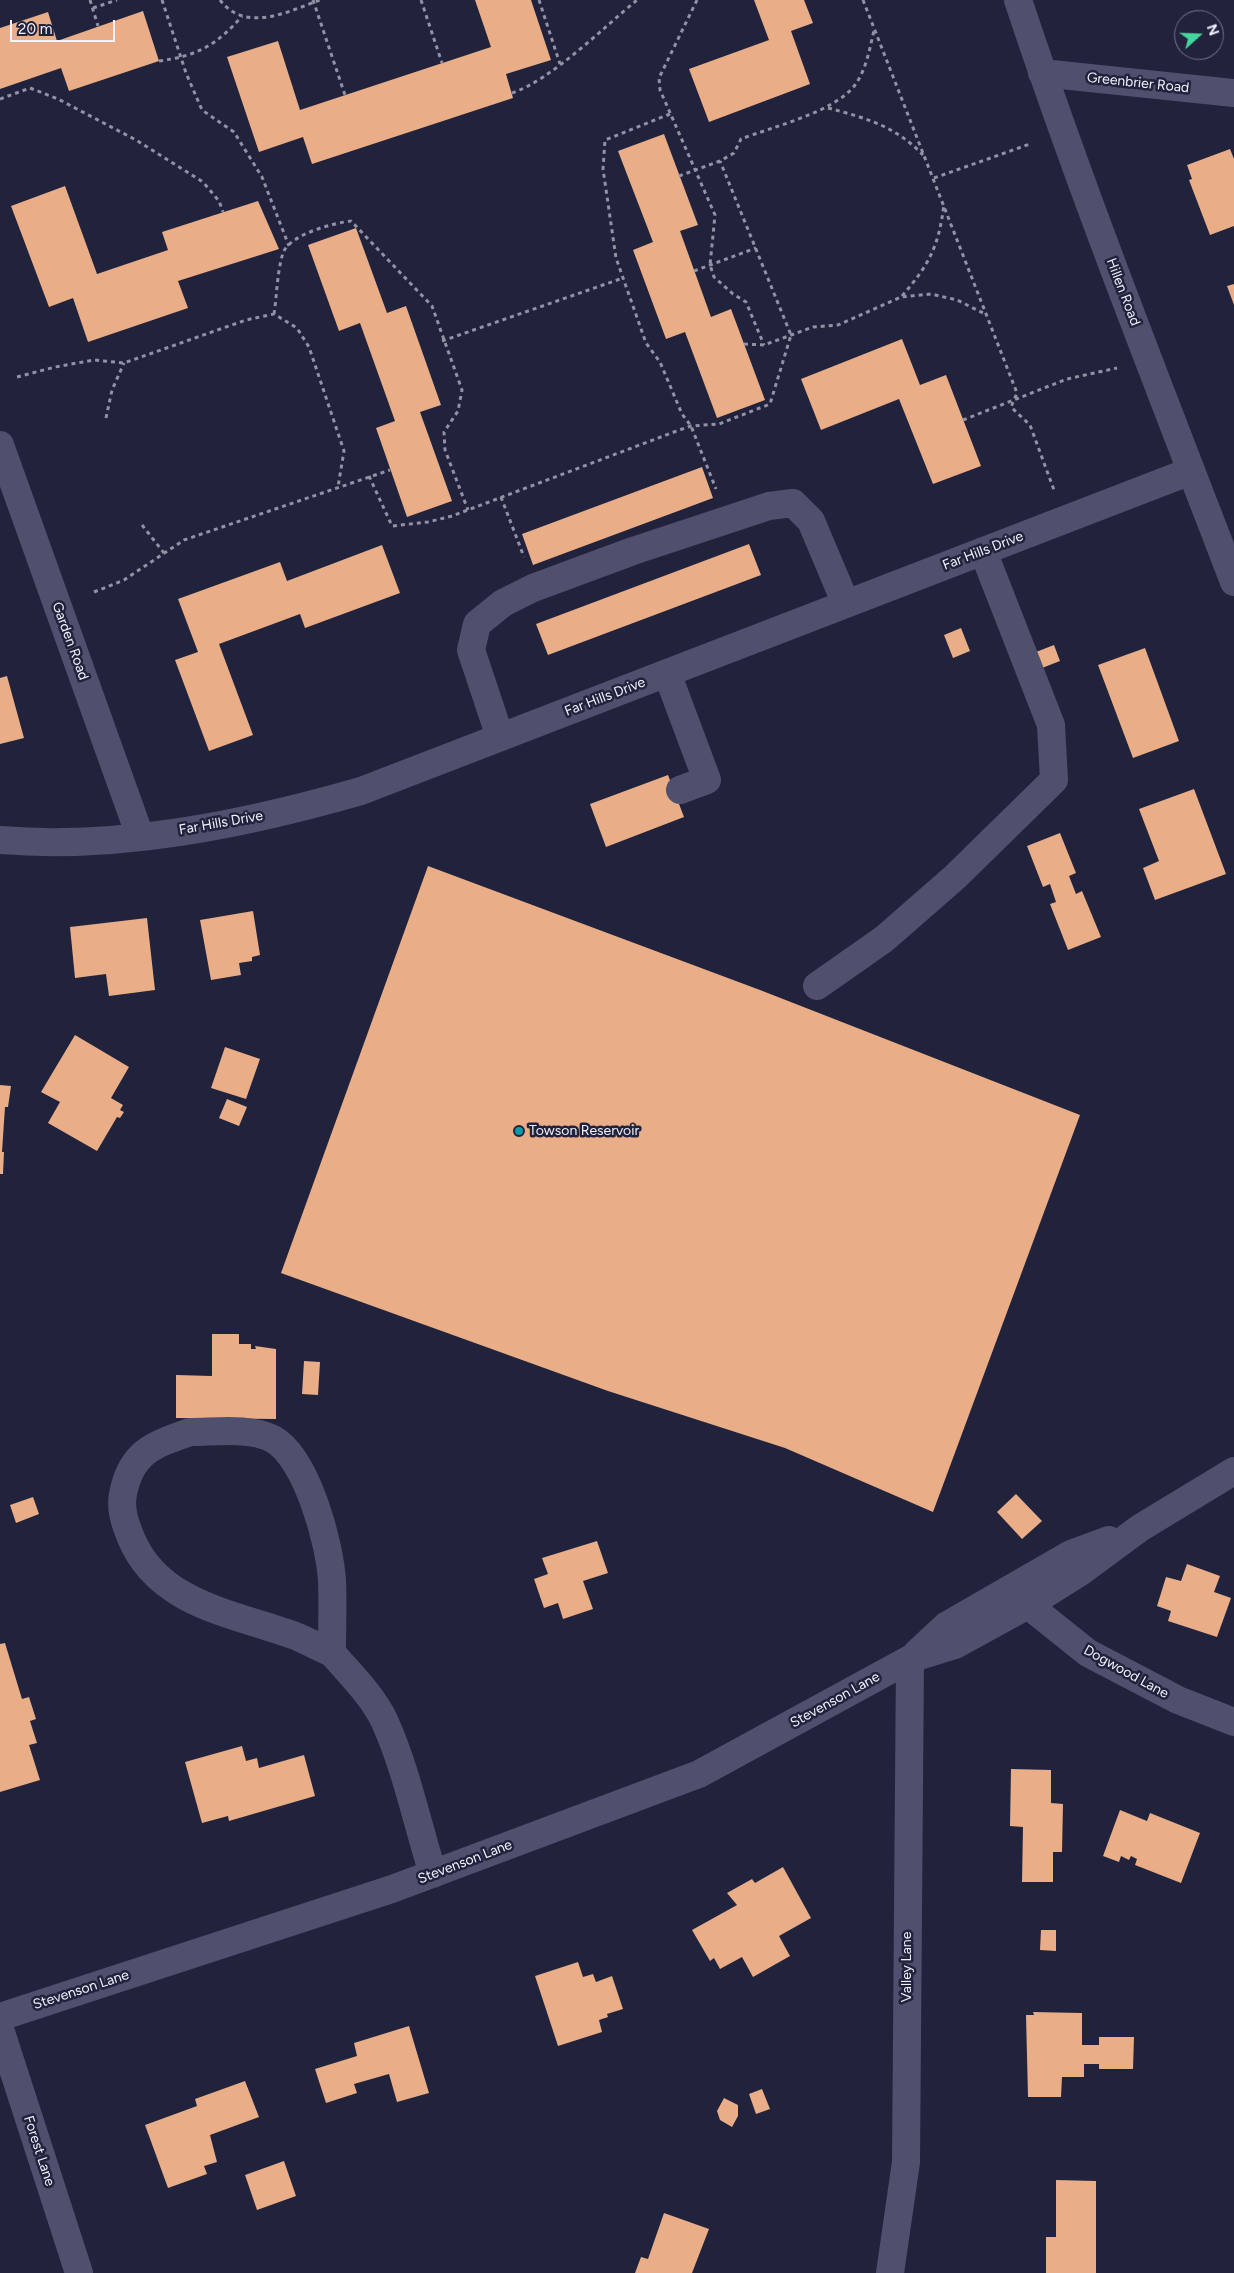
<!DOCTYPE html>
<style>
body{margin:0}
#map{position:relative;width:1234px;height:2273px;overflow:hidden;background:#21223c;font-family:Figtree,sans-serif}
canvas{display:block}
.north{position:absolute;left:1174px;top:10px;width:50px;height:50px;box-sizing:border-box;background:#21223c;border:1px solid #747589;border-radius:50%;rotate:70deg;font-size:14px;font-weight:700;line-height:20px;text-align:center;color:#f1f2fd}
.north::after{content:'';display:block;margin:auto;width:18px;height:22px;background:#46d49e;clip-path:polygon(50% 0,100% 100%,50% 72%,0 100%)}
.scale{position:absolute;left:10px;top:20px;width:105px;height:22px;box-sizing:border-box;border:2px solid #f1f2fd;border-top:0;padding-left:6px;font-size:15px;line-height:18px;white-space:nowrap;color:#f1f2fd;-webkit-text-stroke:4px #21223c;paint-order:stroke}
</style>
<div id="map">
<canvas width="1234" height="2273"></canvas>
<div class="north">N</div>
<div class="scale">20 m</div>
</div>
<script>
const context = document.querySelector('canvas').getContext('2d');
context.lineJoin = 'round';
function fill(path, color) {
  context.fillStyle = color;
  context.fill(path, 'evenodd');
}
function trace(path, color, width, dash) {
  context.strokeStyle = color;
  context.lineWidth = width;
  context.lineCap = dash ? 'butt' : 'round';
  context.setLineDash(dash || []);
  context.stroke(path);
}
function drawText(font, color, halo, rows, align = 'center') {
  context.font = font + ' Figtree,sans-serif';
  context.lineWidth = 5;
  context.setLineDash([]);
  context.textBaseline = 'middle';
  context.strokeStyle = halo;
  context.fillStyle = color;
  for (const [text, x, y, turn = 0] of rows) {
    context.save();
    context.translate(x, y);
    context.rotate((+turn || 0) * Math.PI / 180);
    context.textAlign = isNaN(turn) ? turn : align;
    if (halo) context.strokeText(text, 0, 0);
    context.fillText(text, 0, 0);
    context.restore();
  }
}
const building = new Path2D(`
 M 475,0 L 531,0 L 551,60 L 506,74 L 513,98 L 312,164 L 303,137 L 259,152 L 227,57 L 278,41 L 300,110 L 491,47 Z
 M 754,0 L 804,0 L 813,23 L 791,31 L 810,84 L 709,122 L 689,69 L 769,40 Z
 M 143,11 L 159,61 L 69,91 L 61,68 L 0,89 L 0,28 L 48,12 L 57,41 Z
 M 664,134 L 698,225 L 680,231 L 711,317 L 731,309 L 765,400 L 717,418 L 685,332 L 666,339 L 633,250 L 653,242 L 618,151 Z
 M 1230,149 L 1234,159 L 1234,226 L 1210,235 L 1189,180 L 1192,179 L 1187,165 Z
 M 65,186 L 97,274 L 168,250 L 162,232 L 258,201 L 279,249 L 178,281 L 188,308 L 88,342 L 73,298 L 49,307 L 11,206 Z
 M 356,228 L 387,313 L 406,306 L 441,405 L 420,412 L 452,501 L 407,517 L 376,428 L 395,421 L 360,323 L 339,331 L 308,245 Z
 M 1234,284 L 1234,305 L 1227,286 Z
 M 902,339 L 920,385 L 946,375 L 981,466 L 933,484 L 899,399 L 821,430 L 801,379 Z
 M 702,467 L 713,498 L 533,565 L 522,534 Z
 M 749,544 L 761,575 L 548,655 L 536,624 Z
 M 382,545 L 400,593 L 305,628 L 300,614 L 219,644 L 253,735 L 209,751 L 175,660 L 198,652 L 178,599 L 280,562 L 287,581 Z
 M 961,628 L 970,651 L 953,658 L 944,635 Z
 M 1054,645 L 1060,661 L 1042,668 L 1036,652 Z
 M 1145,648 L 1179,741 L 1133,758 L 1098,665 Z
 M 7,676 L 24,738 L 0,744 L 0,678 Z
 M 668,775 L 684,817 L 606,847 L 590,804 Z
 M 1194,789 L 1226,874 L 1155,900 L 1143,868 L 1159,861 L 1139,809 Z
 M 1060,833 L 1076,873 L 1069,876 L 1076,894 L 1082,891 L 1101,937 L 1068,950 L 1050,904 L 1056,902 L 1050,884 L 1043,887 L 1027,846 Z
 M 428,866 L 760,990 L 1080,1115 L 933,1512 L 785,1448 L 608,1391 L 281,1273 Z
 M 253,911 L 260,955 L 252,957 L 252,961 L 239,963 L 241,975 L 211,980 L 200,920 Z
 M 147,918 L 155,990 L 109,996 L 106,974 L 75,978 L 70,927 Z
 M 75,1035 L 129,1067 L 111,1098 L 123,1105 L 120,1110 L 124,1112 L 120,1118 L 117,1117 L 97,1151 L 48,1123 L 60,1102 L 41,1092 Z
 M 225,1047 L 260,1059 L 246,1099 L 211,1088 Z
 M 0,1085 L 11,1086 L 8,1107 L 5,1107 L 2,1152 L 4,1152 L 3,1174 L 0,1174 Z
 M 227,1099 L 247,1107 L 239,1126 L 219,1118 Z
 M 212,1334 L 239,1334 L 239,1344 L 251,1344 L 251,1349 L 256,1349 L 255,1346 L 276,1349 L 276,1419 L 176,1418 L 176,1375 L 212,1376 Z
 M 304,1361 L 320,1362 L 318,1395 L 302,1394 Z
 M 1016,1494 L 1042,1521 L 1022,1539 L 997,1512 Z
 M 33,1497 L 39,1514 L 16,1523 L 10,1505 Z
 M 597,1541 L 608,1573 L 583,1581 L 593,1609 L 563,1619 L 558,1603 L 544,1608 L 534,1579 L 548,1574 L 542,1558 Z
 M 1187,1564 L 1220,1576 L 1214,1592 L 1231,1598 L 1217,1637 L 1168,1621 L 1171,1611 L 1157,1606 L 1166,1577 L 1181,1581 Z
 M 5,1643 L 22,1699 L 29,1697 L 36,1719 L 30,1721 L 37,1743 L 29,1745 L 40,1780 L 0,1792 L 0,1644 Z
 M 242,1746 L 246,1761 L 257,1758 L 259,1768 L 304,1755 L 315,1796 L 229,1821 L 228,1816 L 202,1823 L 185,1762 Z
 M 1011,1769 L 1051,1770 L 1051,1803 L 1063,1804 L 1062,1852 L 1053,1852 L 1053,1882 L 1022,1882 L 1023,1827 L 1010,1826 Z
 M 1120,1810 L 1147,1821 L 1150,1813 L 1200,1833 L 1181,1883 L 1135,1865 L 1137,1859 L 1131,1856 L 1129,1860 L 1121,1856 L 1119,1862 L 1103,1856 Z
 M 783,1867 L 811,1918 L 779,1936 L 790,1956 L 753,1977 L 742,1957 L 720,1969 L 714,1958 L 710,1961 L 692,1930 L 737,1905 L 727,1893 L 752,1879 L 755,1883 Z
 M 1041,1930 L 1056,1930 L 1056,1951 L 1040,1950 Z
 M 578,1962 L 583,1977 L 593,1974 L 596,1982 L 612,1976 L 623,2009 L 607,2014 L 608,2017 L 599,2020 L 602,2032 L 558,2046 L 535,1976 Z
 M 1033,2012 L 1082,2013 L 1082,2045 L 1099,2045 L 1099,2037 L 1134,2037 L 1133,2069 L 1099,2069 L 1099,2064 L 1084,2064 L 1084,2077 L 1062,2077 L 1061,2097 L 1028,2097 L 1026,2015 L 1034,2015 Z
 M 409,2026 L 429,2093 L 397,2102 L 389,2074 L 354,2084 L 357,2093 L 326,2103 L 315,2069 L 357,2056 L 354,2043 Z
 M 245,2081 L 259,2117 L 210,2135 L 217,2162 L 204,2166 L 207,2174 L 168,2188 L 145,2125 L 197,2106 L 195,2099 Z
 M 762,2089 L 770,2109 L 756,2114 L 749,2094 Z
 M 724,2098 L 738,2105 L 738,2116 L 732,2127 L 720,2120 L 717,2111 Z
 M 284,2161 L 296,2196 L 257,2210 L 245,2175 Z
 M 1056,2180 L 1096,2181 L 1096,2273 L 1046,2273 L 1046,2237 L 1056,2237 Z
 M 664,2213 L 709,2229 L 692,2273 L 635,2273 L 641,2257 L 648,2259 Z`);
const path = new Path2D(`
 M 90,0 L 98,26
 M 162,0 L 186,73 L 202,110 L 234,132 L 262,177 L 289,246
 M 220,0 C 246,34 289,11 320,0
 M 313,0 L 345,95
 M 421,0 L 442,63
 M 539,0 L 560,64
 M 697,0 L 659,78 L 660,90 L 715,215 L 710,265 L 714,277 L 733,294 L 746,302 L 764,345
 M 863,0 L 1017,393 L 1011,407 L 1030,425 L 1054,490
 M 93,8 L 117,0
 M 159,61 C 197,56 217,45 242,16
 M 512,93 C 551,80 603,28 637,0
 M 0,99 L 30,88 L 58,99 L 136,140 L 203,182 L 219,201 L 223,212
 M 828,108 C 866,118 895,126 923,155
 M 670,114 L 605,140 L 603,169 L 616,258 L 646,343 L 660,362 L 682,414 L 691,426 L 716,489
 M 679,176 L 720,161 L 734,153 L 741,139 C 772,127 835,112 855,85 C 866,70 870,48 874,30
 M 934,178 L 1030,144
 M 694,271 L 756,248
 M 902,296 C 929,265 939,246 944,204
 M 274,314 C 277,295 277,272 283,253 C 290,234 334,223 351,221 L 432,306 L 462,390 L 458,411 L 444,432 L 445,450 L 468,510
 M 442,341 L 623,278
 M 744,344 L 764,345 L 813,327 L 838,325 L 901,297 L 931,294 L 957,300 L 987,315
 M 17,377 L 55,367 L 94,360 L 124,363 L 246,320 L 274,314 L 297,328 L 309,347 L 344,451 L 338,487
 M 106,418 L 112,390 L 124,363
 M 963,420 L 1067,379 L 1117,368
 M 369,476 L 392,526 L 428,522 L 452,516 L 674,432 L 691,426 L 719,424 L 770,404 L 791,335 L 720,161
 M 501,497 L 524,557
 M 142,525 L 164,553
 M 94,592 L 124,580 L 184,540 L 390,470`);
const minor = new Path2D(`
 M 1018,0 C 1083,196 1160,389 1234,582
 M 1042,73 L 1234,93
 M 0,445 L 140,836
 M 667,673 L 707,780 L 680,790
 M 500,737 L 471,650 L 477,624 L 503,603 L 533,588 L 633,551 L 769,506 L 793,503 L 811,521 L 846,604
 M 0,840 C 120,850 246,824 361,791 L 1191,471
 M 817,986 L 884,939 L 955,877 L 1054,780 L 1051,725 L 983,551
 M 190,1432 C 216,1432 250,1427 273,1439 C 307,1458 330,1544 332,1581 C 333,1605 332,1629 332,1653 C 321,1648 309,1642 298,1637 C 237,1614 159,1606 131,1538 C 125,1523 120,1510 123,1494 C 131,1452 153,1445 190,1432 Z
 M 1028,1605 L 1088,1653 L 1178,1700 L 1234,1722
 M 332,1653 C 350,1674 372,1695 384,1720 C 406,1768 417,1823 433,1874
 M 917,1653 L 946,1626 L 1071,1554 L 1109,1540
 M 0,2017 L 392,1889 L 699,1774 L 910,1659 L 955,1645 L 1028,1605 L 1079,1573 L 1140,1528 L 1234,1471
 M 0,2029 L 79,2273
 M 890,2273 L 906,2162 L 910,1659`);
const markers = [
 [519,1131,5,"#0f9aa8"]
];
const streetNames = [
 ["Greenbrier Road",1138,83,6],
 ["Hillen Road",1123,292,69],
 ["Far Hills Drive",983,551,-21],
 ["Garden Road",70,641,70],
 ["Far Hills Drive",605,697,-21],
 ["Far Hills Drive",221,823,-10],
 ["Dogwood Lane",1126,1672,29],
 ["Stevenson Lane",835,1700,-29],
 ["Stevenson Lane",465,1862,-21],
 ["Valley Lane",907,1967,-90],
 ["Stevenson Lane",81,1990,-18],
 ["Forest Lane",39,2151,72]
];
const poiNames = [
 ["Towson Reservoir",529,1131]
];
fill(building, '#e9ad87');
trace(path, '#9192a4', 3, [4, 4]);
trace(minor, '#4f506e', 28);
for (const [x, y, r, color] of markers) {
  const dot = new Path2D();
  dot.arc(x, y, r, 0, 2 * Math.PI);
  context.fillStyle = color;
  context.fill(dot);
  trace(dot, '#21223c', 2);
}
drawText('14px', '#f1f2fd', '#21223c', streetNames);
drawText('14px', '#f1f2fd', '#21223c', poiNames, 'left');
</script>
